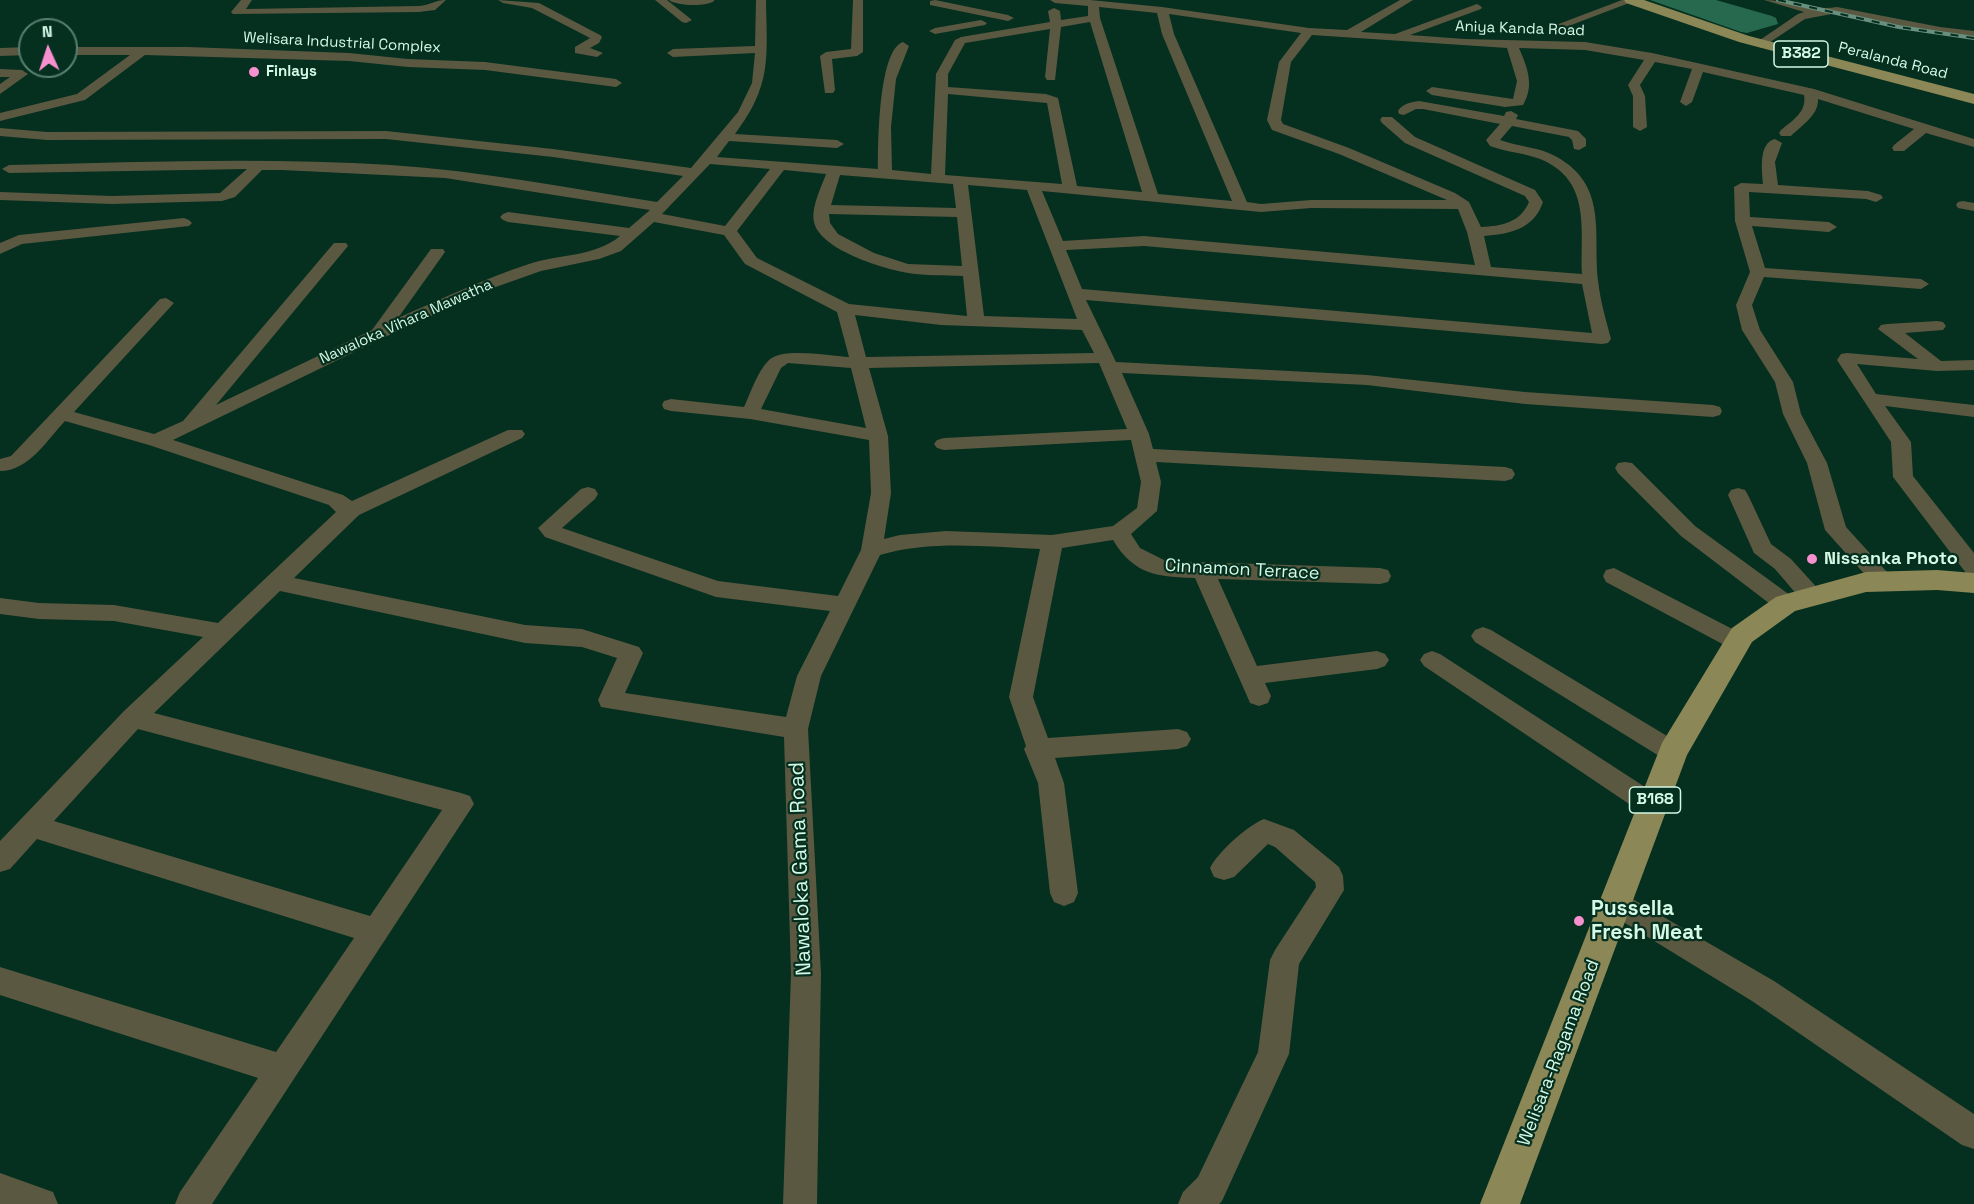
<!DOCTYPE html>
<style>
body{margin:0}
#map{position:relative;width:1974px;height:1204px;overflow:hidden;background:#052f1f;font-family:"Space Grotesk",sans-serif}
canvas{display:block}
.north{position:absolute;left:18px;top:18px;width:60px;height:60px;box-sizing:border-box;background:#052f1f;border:2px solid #58806f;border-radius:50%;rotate:357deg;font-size:16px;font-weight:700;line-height:24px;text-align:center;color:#d4f9e6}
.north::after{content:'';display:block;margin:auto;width:21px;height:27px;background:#f690cf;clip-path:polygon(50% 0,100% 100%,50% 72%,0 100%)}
</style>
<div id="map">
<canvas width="1974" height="1204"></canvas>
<div class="north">N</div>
</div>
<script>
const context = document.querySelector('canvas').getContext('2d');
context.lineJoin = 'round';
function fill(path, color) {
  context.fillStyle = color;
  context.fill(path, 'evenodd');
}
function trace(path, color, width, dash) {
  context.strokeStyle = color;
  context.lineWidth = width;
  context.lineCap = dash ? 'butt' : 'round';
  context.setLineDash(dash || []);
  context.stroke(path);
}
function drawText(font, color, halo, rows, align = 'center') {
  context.font = font + ' "Space Grotesk",sans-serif';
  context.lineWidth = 4.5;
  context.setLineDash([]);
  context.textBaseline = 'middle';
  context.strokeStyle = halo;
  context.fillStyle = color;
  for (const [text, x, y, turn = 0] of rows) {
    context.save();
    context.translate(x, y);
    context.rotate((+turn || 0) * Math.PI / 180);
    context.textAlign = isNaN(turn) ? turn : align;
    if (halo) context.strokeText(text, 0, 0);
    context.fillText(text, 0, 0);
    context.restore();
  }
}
const water = new Path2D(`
 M 1650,0 L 1716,0 L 1772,16 L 1776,18 L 1778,24 L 1747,33 L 1741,32 Z`);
const minor = new Path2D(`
 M 241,0 L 252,0 L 246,9 L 419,6 C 430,5 435,0 446,0 L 435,10 L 419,12 L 233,14 L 231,12 Z
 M 498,0 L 539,3 L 600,35 L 602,37 L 599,43 L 590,48 L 603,53 L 597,57 L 575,53 L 575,47 L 590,38 L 532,8 L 503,3 Z
 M 655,0 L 667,0 L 692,20 L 686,23 L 682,22 Z
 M 669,0 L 714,0 L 714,1 C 706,7 677,6 669,0 Z
 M 756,0 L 766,0 C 767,58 772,85 735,134 L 837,140 L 844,144 L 837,148 L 729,141 L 717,157 L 878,169 C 878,146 878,50 903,42 L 909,46 L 896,79 L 891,127 L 892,170 L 931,174 L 936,74 L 955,40 L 961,37 L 1050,22 L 1048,11 L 1054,8 L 1060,11 L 1061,20 L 1088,16 L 1088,6 L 1055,3 L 1050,0 L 1090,0 L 1162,7 L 1309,28 L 1347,30 L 1400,0 L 1413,0 L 1361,32 L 1395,34 L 1477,4 L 1482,7 L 1481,9 L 1410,35 L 1465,39 L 1585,42 L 1652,53 L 1814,89 L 1974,139 L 1974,147 L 1926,133 L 1904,151 L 1894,151 L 1892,148 L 1894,145 L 1914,129 L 1818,99 C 1819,115 1801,126 1791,136 L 1781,136 L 1779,133 L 1781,130 C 1793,120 1807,112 1804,95 L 1703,72 L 1692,102 L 1686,106 L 1680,102 L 1692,69 L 1655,62 L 1640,85 L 1645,96 L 1647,127 L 1640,131 L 1633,127 L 1633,96 L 1628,85 L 1644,60 L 1585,50 L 1519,48 C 1527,67 1535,85 1523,105 L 1505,107 L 1432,95 L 1426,91 L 1432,87 L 1513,99 L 1517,81 L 1507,48 L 1312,35 L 1291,62 L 1281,120 L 1283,124 L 1349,148 L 1455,193 L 1469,202 L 1481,227 C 1501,226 1520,223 1529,202 L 1525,196 L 1405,143 L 1382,123 L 1380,120 L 1382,117 L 1392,117 L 1415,137 L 1535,190 L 1543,202 C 1534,229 1510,234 1484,236 L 1491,267 L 1582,274 C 1580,230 1592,180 1540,159 C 1524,153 1506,152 1490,146 L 1486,140 L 1500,124 L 1423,109 L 1416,109 L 1404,115 L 1399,114 L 1398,111 C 1402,104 1411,102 1419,101 L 1504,116 L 1506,112 L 1511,111 L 1518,115 L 1516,119 L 1578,131 L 1586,139 L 1586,146 L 1579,150 L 1574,149 L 1572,140 L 1569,137 L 1512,126 L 1500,140 C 1519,147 1540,147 1557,157 C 1608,186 1593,233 1598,280 C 1600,300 1606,320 1611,339 L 1608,343 L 1602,344 L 1086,300 L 1116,362 L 1367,375 L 1525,392 L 1713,405 L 1720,407 L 1722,411 L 1720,415 L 1713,417 L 1525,404 L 1367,385 L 1122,373 L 1149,434 L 1153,449 L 1505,467 L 1512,469 L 1515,474 L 1512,479 L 1505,481 L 1156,462 L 1161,482 L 1157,511 L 1131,534 L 1140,548 L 1166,561 L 1380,568 L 1388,570 L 1391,576 L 1388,582 L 1380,584 L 1218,579 L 1257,666 L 1377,651 L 1385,654 L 1389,660 L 1385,666 L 1377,669 L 1265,683 L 1271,696 L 1268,703 L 1259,706 L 1250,703 L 1247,696 L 1195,578 C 1158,577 1134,575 1113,540 L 1062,548 L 1033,697 L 1048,738 L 1178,729 L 1187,732 L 1191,739 L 1187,746 L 1178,749 L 1055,758 L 1064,783 L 1078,893 L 1074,902 L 1064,906 L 1054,902 L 1050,893 L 1038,783 L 1024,749 L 1026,746 L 1009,697 L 1040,549 C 987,547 932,540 880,555 L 821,676 L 808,729 L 821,974 L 817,1204 L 783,1204 L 791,974 L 784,737 L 601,707 L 598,700 L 617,658 L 582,647 L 525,643 L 280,591 L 154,713 L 461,793 L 470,796 L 474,804 L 212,1204 L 175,1204 L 180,1192 L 258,1078 L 0,995 L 0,967 L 276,1052 L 354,938 L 37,839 L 10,869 L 0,872 L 0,841 L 124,711 L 203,637 L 114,621 L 39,619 L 0,614 L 0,598 L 39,603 L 114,605 L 218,623 L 336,512 L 329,505 L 149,445 L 65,421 C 47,440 29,471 0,471 L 0,459 L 11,456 L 160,299 L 166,298 L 174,303 L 74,412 L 154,434 L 183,421 L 334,243 L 346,243 L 348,246 L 216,405 L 372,330 L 431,249 L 443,249 L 445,252 L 398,318 C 441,299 484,279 529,264 C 559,254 595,257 620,236 L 508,222 L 503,220 L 500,217 L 503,214 L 508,212 L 629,228 L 650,210 L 445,178 L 282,170 L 262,170 L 235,197 L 222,201 L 112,204 L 0,200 L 0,192 L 112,196 L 220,193 L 247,169 L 9,173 L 2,169 L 9,165 C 136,162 264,157 391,165 C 481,171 569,188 657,202 L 683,176 L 553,157 L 386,139 L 47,140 L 0,136 L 0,128 L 47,132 L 386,131 L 553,149 L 691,168 L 738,112 L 752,83 L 755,53 L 673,57 L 667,53 L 673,49 L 755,46 ZM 1099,7 L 1157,13 L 1162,34 L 1232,201 L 1158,194 L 1100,18 ZM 1169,14 L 1301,33 L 1279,62 L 1267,120 L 1272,130 L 1339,154 L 1447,200 L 1311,200 L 1261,204 L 1247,202 L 1174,34 ZM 1090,22 L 1142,192 L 1077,186 L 1058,98 L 1046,94 L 948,87 L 948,74 L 965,43 L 1050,29 L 1045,77 L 1047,80 L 1055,80 L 1061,27 ZM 948,94 L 1047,103 L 1062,184 L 945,175 ZM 710,164 L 770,169 L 725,226 L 662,214 ZM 784,170 L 826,174 C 821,188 811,207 814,222 C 820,250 884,269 908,273 C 926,276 944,275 963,276 L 967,316 L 849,304 L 757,258 L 737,231 ZM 840,175 L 953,184 L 956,208 L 831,205 ZM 968,185 L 1027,190 L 1077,319 L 984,316 ZM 1042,191 L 1261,212 L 1311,208 L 1458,209 L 1467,232 L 1475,265 L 1144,236 L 1063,241 ZM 829,214 L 957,217 L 962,266 L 908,264 L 874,253 L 838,234 L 830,223 ZM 654,222 L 724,235 L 745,264 L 837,312 L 849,357 C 830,356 782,347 769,360 C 757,372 751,392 744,407 L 671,399 L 664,401 L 662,405 L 664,409 L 671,411 L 750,419 L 869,440 L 871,493 L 861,550 L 838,596 L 718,581 L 562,528 L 595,499 L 598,494 L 595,489 L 588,487 L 581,489 L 538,528 L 545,537 L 716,597 L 830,611 L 797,676 L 786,717 L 625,693 L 643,653 L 639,647 L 582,629 L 525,625 L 294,578 L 359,515 L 522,438 L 525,434 L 522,430 L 508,430 L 352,501 L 343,495 L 173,440 L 385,337 L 493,288 L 541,271 L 599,259 L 621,251 ZM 1144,246 L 1582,284 L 1592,333 L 1082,289 L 1066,250 ZM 855,315 L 941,325 L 1082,330 L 1094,353 L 866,357 ZM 788,363 L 851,368 L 866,428 L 761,409 L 781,368 ZM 1099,363 L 1127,429 L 944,438 L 937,440 L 934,444 L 937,448 L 944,450 L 1131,440 L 1141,482 L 1137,508 L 1113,526 L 1052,535 L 946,531 L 900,535 L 884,539 L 891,493 L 888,436 L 869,368 ZM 138,729 L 442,810 L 370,916 L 54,821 Z
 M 853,0 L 863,0 L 863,52 L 857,56 L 832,59 L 835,90 L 833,93 L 825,93 L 820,56 L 826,52 L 851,49 Z
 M 935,0 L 1008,15 L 1014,18 L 1008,21 L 930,5 L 930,1 Z
 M 1622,0 L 1637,0 L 1566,27 L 1562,28 L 1556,25 Z
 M 1764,0 C 1789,0 1812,11 1837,7 L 1940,27 L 1974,31 L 1974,37 L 1940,33 L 1837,13 L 1805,19 L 1761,48 L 1757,46 L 1757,42 L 1798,14 L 1804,12 Z
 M 981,20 L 987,23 L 985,25 L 935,34 L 929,31 L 935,28 Z
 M 30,47 L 30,55 L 0,56 L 0,48 Z
 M 66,47 L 188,47 L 349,53 L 408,59 L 485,62 L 616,79 L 622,83 L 616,87 L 485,70 L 408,67 L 349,61 L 145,55 L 85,100 L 0,121 L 0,113 L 77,94 L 130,55 L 66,55 Z
 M 0,69 L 22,70 L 28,74 L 0,94 L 0,84 L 10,77 L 0,77 Z
 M 1775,139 L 1782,143 L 1775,162 L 1778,185 L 1868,191 L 1881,195 L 1883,198 L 1876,202 L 1866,199 L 1749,192 L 1750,217 L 1829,222 L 1837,227 L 1829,232 L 1752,226 L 1765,268 L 1921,279 L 1929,284 L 1921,289 L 1764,277 L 1752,305 L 1760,330 L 1793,382 L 1801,414 L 1827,463 L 1846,527 L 1896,582 L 1893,588 L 1885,590 L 1877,588 L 1825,530 L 1807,463 L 1783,414 L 1775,382 L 1742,330 L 1736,305 L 1750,272 L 1735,221 L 1734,187 L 1741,183 L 1763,184 C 1762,171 1758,143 1775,139 Z
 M 1963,201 L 1974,203 L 1974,211 L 1958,208 L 1956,205 L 1958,202 Z
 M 184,218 L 189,220 L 192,223 L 189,226 L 22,244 L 0,254 L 0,243 L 19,235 Z
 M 1937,321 L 1943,322 L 1946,326 L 1943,330 L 1905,333 L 1941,361 L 1974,360 L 1974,370 L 1937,371 L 1857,364 L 1876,394 L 1974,405 L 1974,417 L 1885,406 L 1911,442 L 1913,476 L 1974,553 L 1974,576 L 1966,573 L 1893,477 L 1891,442 L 1837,360 L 1841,354 L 1847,353 L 1918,359 L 1878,329 L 1881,325 L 1887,324 Z
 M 1625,462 L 1632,463 L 1695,526 L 1794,598 L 1797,604 L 1794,610 L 1786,612 L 1778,610 L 1681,536 L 1618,473 L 1615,468 L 1618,463 Z
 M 1738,488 L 1745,490 L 1748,495 L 1771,544 L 1791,559 L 1820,591 L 1823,597 L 1820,603 L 1812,605 L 1804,603 L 1775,569 L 1754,553 L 1728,495 L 1731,490 Z
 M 1614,568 L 1746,636 L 1750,642 L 1746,648 L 1738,651 L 1730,648 L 1606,582 L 1603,576 L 1606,570 Z
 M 1483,627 L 1491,630 L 1682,745 L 1686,752 L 1682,759 L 1673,762 L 1664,759 L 1475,642 L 1471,636 L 1475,630 Z
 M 1432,651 L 1440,654 L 1662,798 L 1666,806 L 1662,814 L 1653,817 L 1644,814 L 1424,666 L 1420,660 L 1424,654 Z
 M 1264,819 L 1294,830 L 1339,867 L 1343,876 L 1344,890 L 1299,964 L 1289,1054 L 1222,1201 L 1219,1204 L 1178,1204 L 1183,1192 L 1198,1177 L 1258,1052 L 1270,960 L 1275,950 L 1316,887 L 1315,882 L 1275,847 L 1268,844 L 1234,877 L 1224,880 L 1214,877 L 1210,868 C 1218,852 1248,825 1264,819 Z
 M 1617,890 L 1774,981 L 1974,1114 L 1974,1149 L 1962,1145 L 1752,1001 L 1607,912 L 1603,903 L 1607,894 Z
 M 0,1173 L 53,1192 L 58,1204 L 0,1204 Z`);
const major = new Path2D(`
 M 1624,0 L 1644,0 L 1749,36 L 1974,94 L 1974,104 L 1739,42 L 1626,3 Z
 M 1937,570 L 1974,573 L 1974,593 L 1937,590 L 1866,592 L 1795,611 L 1752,642 L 1687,755 L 1520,1204 L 1480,1204 L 1662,743 L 1732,628 L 1776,597 L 1786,594 L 1866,572 Z`);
const rail = new Path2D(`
 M 1778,0 L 1899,27 L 1974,38`);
const markers = [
 [254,72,6,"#f690cf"],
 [1812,559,6,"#f690cf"],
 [1579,921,6,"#f690cf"]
];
const farStreetnames = [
 ["Aniya Kanda Road",1520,29,2],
 ["Welisara Industrial Complex",342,43,3],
 ["Peralanda Road",1893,61,14],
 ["Nawaloka Vihara Mawatha",406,322,-24]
];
const farPoinames = [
 ["Finlays",266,72]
];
const shields = [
 [1801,54,54],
 [1655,800,51]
];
const shieldNames = [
 ["B382",1801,54],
 ["B168",1655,800]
];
const poiNames = [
 ["Nissanka Photo",1824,559]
];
const streetNames = [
 ["Cinnamon Terrace",1242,570,3],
 ["Welisara-Ragama Road",1559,1053,-69]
];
const nearStreetnames = [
 ["Nawaloka Gama Road",801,869,-92]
];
const nearPoinames = [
 ["Pussella",1591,909],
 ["Fresh Meat",1591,933]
];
fill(water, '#27694e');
fill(minor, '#5a5840');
fill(major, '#8c8756');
trace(rail, '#69907f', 4);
trace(rail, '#052f1f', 2, [8]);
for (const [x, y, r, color] of markers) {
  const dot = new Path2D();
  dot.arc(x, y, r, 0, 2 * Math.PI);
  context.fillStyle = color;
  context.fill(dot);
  trace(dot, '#052f1f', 2);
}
drawText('15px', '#d4f9e6', '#052f1f', farStreetnames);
drawText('bold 15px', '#d4f9e6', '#052f1f', farPoinames, 'left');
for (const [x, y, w] of shields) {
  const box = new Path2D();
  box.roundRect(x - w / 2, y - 13, w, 26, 4.5);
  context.fillStyle = '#052f1f';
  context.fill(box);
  trace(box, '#d4f9e6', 1.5);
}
drawText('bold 16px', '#d4f9e6', null, shieldNames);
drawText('bold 18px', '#d4f9e6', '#052f1f', poiNames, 'left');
drawText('18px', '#d4f9e6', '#052f1f', streetNames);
drawText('21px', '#d4f9e6', '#052f1f', nearStreetnames);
drawText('bold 21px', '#d4f9e6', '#052f1f', nearPoinames, 'left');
</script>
